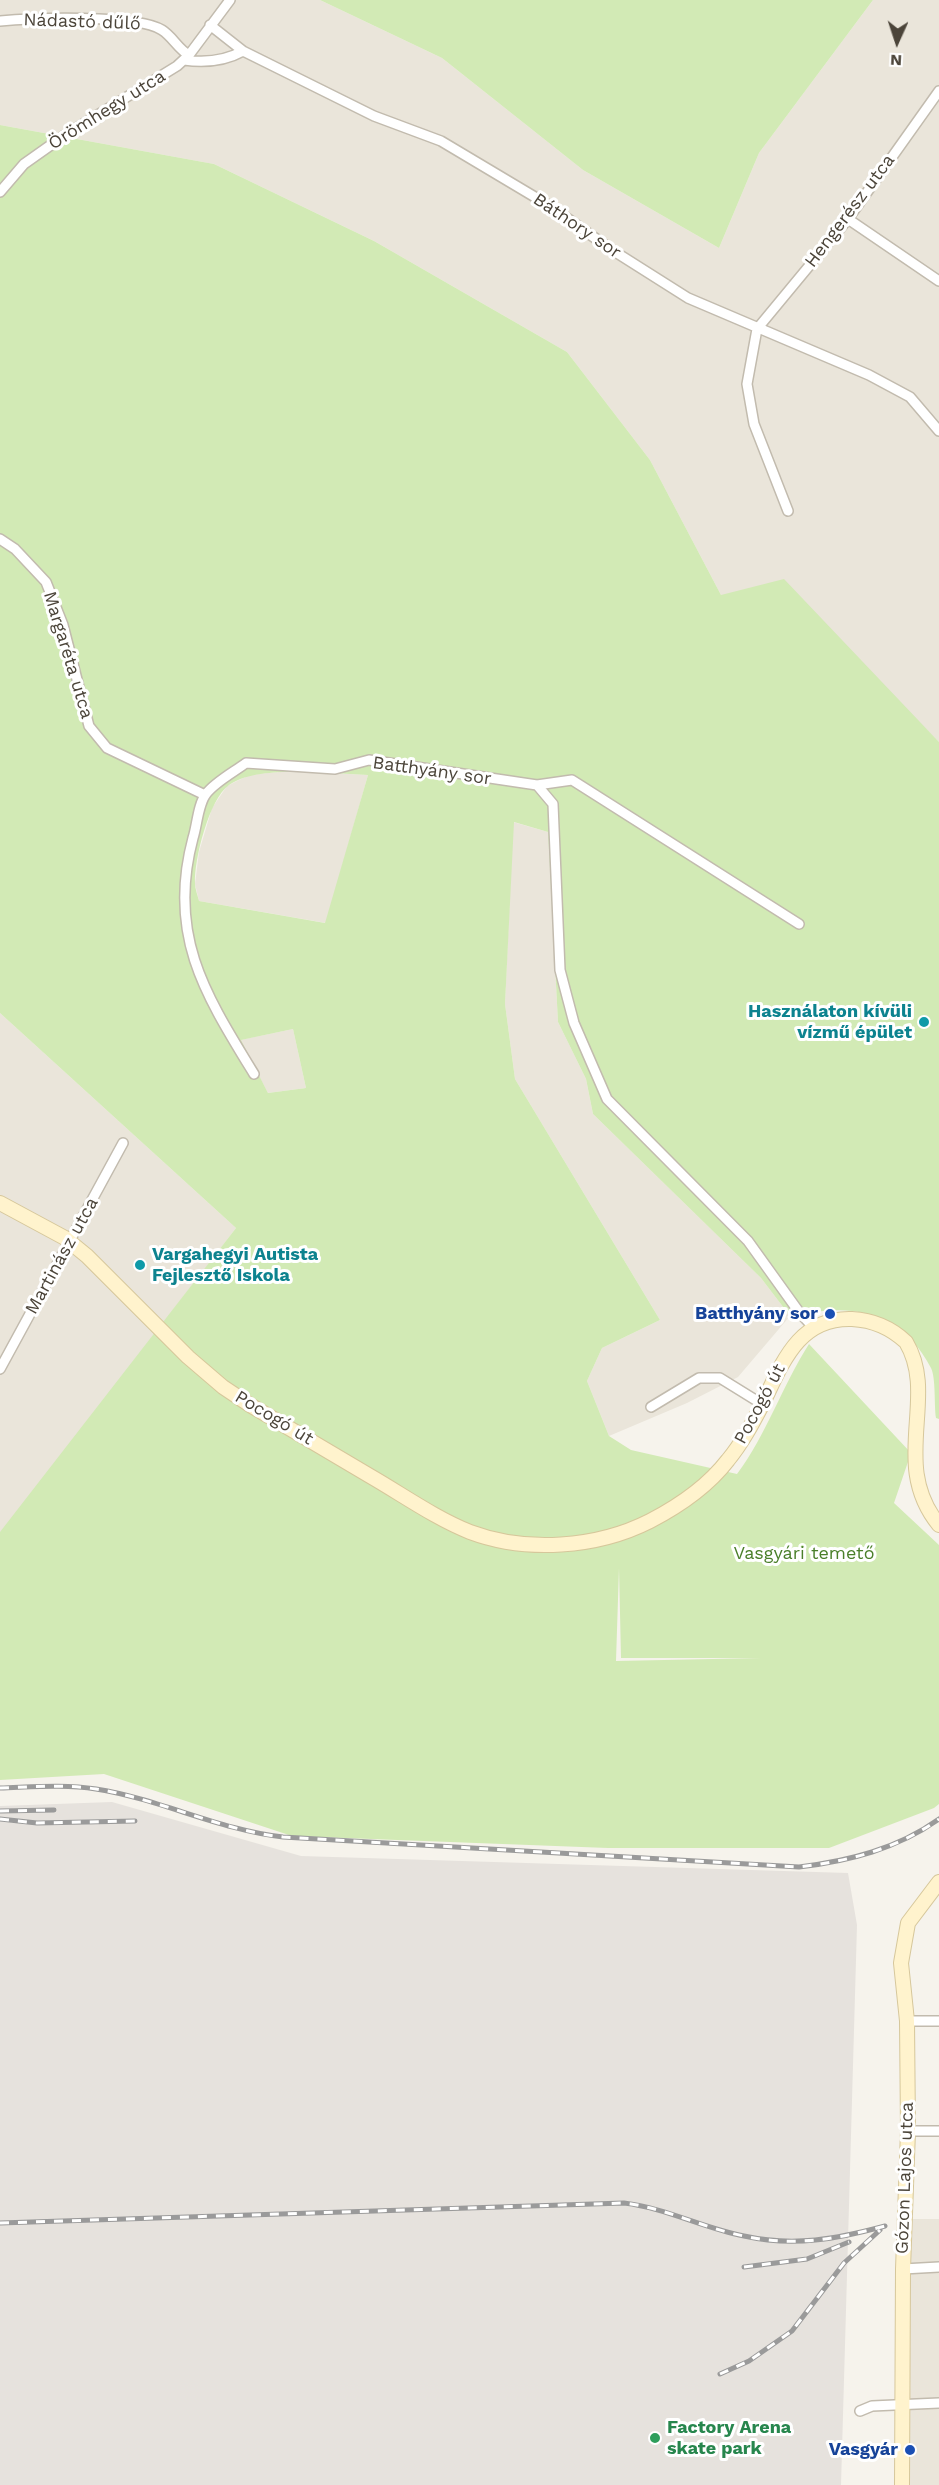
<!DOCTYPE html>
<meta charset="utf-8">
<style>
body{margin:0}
#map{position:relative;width:939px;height:2485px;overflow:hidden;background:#f6f3ec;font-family:"Work Sans",sans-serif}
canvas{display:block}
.north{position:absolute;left:867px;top:12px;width:60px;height:60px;-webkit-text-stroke:4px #fff;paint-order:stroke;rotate:183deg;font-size:16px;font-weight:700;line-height:24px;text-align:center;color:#4b4439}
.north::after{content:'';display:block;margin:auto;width:21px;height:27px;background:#4b4439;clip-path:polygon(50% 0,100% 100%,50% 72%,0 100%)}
</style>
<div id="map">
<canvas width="939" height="2485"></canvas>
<div class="north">N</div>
</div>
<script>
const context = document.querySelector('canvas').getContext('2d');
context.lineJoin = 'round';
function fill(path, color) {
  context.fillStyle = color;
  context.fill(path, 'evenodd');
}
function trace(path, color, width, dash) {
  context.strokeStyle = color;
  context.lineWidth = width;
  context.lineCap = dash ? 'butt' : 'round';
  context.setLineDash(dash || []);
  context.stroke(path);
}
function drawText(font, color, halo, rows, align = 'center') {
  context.font = font + ' "Work Sans",sans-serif';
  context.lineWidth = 6;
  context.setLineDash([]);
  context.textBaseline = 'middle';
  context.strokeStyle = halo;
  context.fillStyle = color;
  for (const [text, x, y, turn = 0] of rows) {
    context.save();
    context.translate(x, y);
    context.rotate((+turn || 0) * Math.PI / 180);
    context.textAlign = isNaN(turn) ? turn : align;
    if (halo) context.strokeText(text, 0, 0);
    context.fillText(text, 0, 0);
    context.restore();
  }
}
const residential = new Path2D(`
 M 0,0 L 320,0 L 442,58 L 583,170 L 719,248 L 759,153 L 873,0 L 939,0 L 939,742 L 887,690 L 721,595 L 650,460 L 567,352 L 374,241 L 214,164 L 0,125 Z
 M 295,771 L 368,775 L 326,923 L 199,901 L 195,884 L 199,852 L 212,808 L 227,786 L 251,774 Z
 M 513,822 L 548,832 L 558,1022 L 586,1079 L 593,1114 L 761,1278 L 790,1316 L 738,1377 L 687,1403 L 609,1436 L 587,1381 L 602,1348 L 660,1320 L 515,1079 L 505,1004 Z
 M 0,1013 L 236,1228 L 0,1536 Z
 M 293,1029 L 306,1088 L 268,1093 L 240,1040 Z
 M 905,2219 L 939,2219 L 939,2485 L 907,2485 Z`);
const industrial = new Path2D(`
 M 112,1802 L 301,1856 L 848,1873 L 857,1925 L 841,2485 L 0,2485 L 0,1806 Z`);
const green = new Path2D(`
 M 320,0 L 873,0 L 759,153 L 719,248 L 583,170 L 442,58 Z
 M 0,125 L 214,164 L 374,241 L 567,352 L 650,460 L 721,595 L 784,579 L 939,742 L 939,1419 L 936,1418 C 934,1405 936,1378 931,1368 C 900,1308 850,1303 790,1316 L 761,1278 L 593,1114 L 586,1079 L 558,1022 L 548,832 L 514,822 L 505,1004 L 515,1079 L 660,1320 L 602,1348 L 587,1381 L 609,1436 L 631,1450 L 737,1474 C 767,1434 782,1386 809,1344 L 911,1453 L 894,1503 L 939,1545 L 939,1804 L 934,1808 L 829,1848 L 608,1848 L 292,1836 L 104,1774 L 0,1780 L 0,1532 L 236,1228 L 0,1013 ZM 295,771 L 368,775 L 325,923 L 199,901 C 198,896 195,889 195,883 C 194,860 209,799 229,785 C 249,772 272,773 295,771 ZM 293,1029 L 306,1088 L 268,1093 L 241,1040 ZM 619,1568 L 621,1658 L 761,1658 L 616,1661 Z`);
const street = new Path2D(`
 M 0,21 C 31,18 138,14 162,30 C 173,37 178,49 189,55
 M 210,25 L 243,51 L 374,116 L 441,141 L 550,206 L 609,248 L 688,298 L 869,375 L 910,397 L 939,431
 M 184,60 C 205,63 225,61 243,51
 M 0,192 L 24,164 L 65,135 L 177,66 L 189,55 L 230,0
 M 848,219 L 939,281
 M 788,511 L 754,424 L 747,384 L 757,329 L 848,219 L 939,91
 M 0,539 L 15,549 L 46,582 L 63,625 L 89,726 L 107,748 L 205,795
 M 537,785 L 572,780 L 799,924
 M 254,1074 C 205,994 167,935 193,838 C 197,826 198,804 206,794 C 215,782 234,772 246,763 L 335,769 L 369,760 L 537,785 L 553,804 L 560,970 L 574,1023 L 607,1099 L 748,1241 L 799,1312 L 813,1327
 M 0,1369 L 123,1143
 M 651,1407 L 699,1378 L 720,1378 L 762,1404
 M 907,2021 L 939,2021
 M 908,2131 L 939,2131
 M 903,2269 L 939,2267
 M 860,2411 L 872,2406 L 939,2403`);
const secondary = new Path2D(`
 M 0,1203 L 65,1238 L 87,1256 L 188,1357 L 223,1387 L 250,1405 C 290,1429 330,1452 370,1476 C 403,1495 435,1518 470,1532 C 526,1553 597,1548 650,1521 C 679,1506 708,1486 728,1460 C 742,1443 752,1424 762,1405 C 782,1364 798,1317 852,1319 C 872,1320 891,1328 906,1342 C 939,1397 889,1464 939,1525
 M 902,2485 L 903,2269 L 908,2131 L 907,2021 L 901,1963 L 908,1923 L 939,1882`);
const rail = new Path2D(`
 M 0,1788 C 32,1787 65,1784 96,1789 C 160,1799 219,1830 283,1837 L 799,1867 C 849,1861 897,1849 939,1819
 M 0,1811 L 54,1810
 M 0,1819 L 37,1823 L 135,1821
 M 0,2223 L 624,2203 C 666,2208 703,2228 744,2236 C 794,2247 837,2239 885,2226
 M 744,2267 L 807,2259 L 849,2242
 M 720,2374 L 749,2361 L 792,2331 L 844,2263 L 880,2230`);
const markers = [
 [924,1022,6,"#0f9aa8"],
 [140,1265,6,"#0f9aa8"],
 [830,1314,6,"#1a4fb4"],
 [655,2438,6,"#2e9e5b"],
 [910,2450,6,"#1a4fb4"]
];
const streetNames = [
 ["Nádastó dűlő",82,22,2],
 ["Örömhegy utca",107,110,-32],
 ["Hengerész utca",850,211,-53],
 ["Báthory sor",577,226,34],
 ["Margaréta utca",68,655,73],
 ["Batthyány sor",432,771,8],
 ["Martinász utca",62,1256,-61],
 ["Pocogó út",760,1404,-62],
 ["Pocogó út",274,1418,31],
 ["Gózon Lajos utca",905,2178,-88]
];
const cultureNames = [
 ["Használaton kívüli",912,1012],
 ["vízmű épület",912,1033],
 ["Vargahegyi Autista",152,1255,"left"],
 ["Fejlesztő Iskola",152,1276,"left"]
];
const transitNames = [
 ["Batthyány sor",818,1314],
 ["Vasgyár",898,2450]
];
const parkNames = [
 ["Vasgyári temető",804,1554]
];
const leisureNames = [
 ["Factory Arena",667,2428],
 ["skate park",667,2449]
];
fill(residential, '#eae5da');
fill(industrial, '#e6e2dd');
fill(green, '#d2eab5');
trace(street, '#c2bbae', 12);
trace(secondary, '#d6c79b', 16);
trace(street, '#fff', 9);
trace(secondary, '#fff3cd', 14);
trace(rail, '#9a9a9a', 5);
trace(rail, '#fff', 3, [9]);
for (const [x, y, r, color] of markers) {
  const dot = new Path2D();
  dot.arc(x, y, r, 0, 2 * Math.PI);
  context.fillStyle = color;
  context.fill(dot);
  trace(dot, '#fff', 2);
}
drawText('18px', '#4b4439', '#fff', streetNames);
drawText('bold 18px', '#0d838f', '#fff', cultureNames, 'right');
drawText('bold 18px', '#164399', '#fff', transitNames, 'right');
drawText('18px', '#4a7f2a', '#fff', parkNames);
drawText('bold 18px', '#27864d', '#fff', leisureNames, 'left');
</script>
